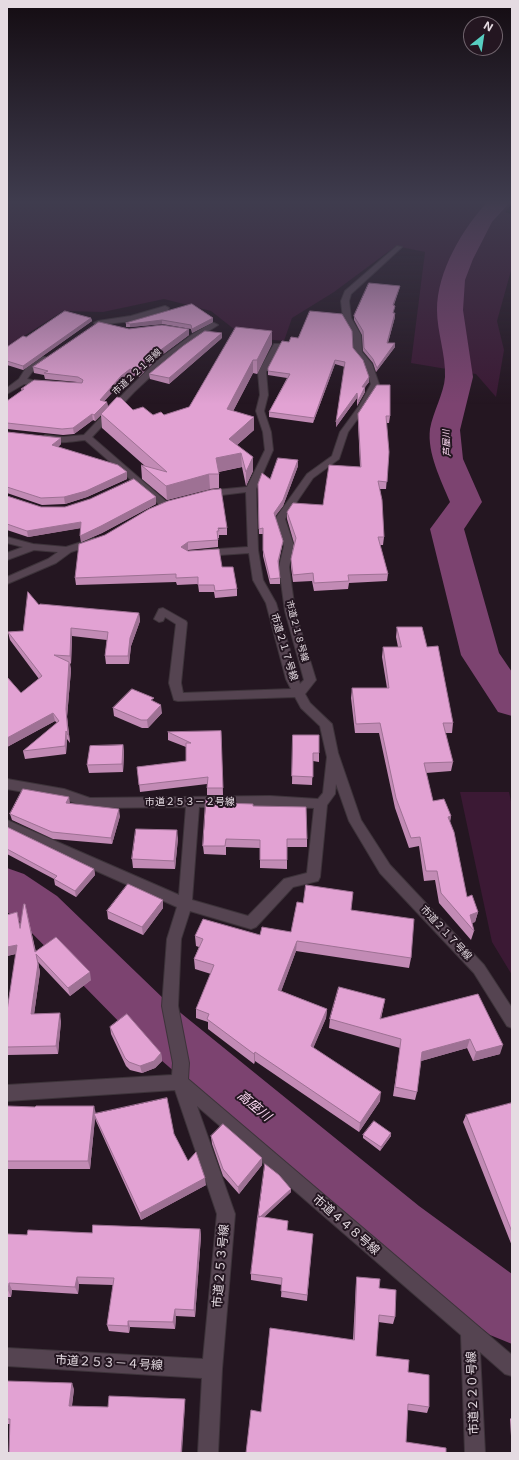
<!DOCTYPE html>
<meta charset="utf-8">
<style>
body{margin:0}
#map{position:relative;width:519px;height:1460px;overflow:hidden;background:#241621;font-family:Inter,sans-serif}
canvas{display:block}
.frame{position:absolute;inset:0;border:8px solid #e5dbe2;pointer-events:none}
.north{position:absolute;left:463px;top:16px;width:40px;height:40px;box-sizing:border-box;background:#241621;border:1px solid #71656e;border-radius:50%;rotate:30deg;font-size:11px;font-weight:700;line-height:16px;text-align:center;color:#e5dbe2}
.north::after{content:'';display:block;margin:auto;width:14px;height:18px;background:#57cec1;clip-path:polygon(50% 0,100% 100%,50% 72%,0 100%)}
</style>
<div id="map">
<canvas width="519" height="1460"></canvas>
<div class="frame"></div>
<div class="north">N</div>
</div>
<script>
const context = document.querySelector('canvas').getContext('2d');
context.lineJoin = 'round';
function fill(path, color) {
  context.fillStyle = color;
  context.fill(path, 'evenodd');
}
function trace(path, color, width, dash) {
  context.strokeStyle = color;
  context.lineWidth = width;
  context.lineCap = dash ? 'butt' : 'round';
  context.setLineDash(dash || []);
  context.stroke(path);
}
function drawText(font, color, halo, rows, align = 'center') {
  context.font = font + ' Inter,"Noto Sans JP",sans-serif';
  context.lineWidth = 4;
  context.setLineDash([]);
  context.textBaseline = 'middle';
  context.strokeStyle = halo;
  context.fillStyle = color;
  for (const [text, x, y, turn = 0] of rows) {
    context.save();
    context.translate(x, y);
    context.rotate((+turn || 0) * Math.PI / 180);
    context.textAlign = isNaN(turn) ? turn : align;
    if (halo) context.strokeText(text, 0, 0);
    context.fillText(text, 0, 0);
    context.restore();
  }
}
const green = new Path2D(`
 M 7,200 L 512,200 L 512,204 L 505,212 L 512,214 L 512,267 L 497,321 L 504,350 L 496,397 L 476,374 L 411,363 L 425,252 L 396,246 L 334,292 L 292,318 L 284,341 L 244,337 L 211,311 L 164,299 L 103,312 L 63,311 L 7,347 Z
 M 460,792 L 509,792 L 512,806 L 512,975 L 492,942 Z`);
const river = new Path2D(`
 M 489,200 L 512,200 L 492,222 L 473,259 L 465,280 L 463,310 L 473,377 L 460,430 L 463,459 L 482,502 L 464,529 L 499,653 L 512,672 L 512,716 L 498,712 L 461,655 L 430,529 L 450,502 C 441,480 427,453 430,429 C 433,412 444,393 445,377 C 446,355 437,332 437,310 C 437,271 463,228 489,200 Z
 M 7,868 L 24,874 L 57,896 L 166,1001 L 419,1206 L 512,1274 L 512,1344 L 490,1335 L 377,1248 L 130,1033 L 23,924 L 7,912 Z`);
const minor = new Path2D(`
 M 397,246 L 402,247 L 351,294 L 349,301 L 351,318 L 361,335 L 362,352 L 372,364 L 379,384 L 367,406 L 348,432 L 339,459 L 313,478 L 285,519 L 294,546 L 289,567 L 295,611 L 316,680 L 305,694 L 310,703 L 332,724 L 338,753 L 361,820 L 390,865 L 484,965 L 512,1008 L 512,1028 L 507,1026 L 474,973 L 380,873 L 349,821 L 336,784 L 335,794 L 327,805 L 320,877 L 318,881 L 293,887 L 256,927 L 251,929 L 190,911 L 181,939 L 178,1006 L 189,1063 L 188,1079 L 512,1355 L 512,1376 L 505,1374 L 480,1352 L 485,1453 L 465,1453 L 461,1335 L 197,1106 L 235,1214 L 222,1369 L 218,1453 L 198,1453 L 202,1378 L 7,1366 L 7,1348 L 203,1359 L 217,1214 L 175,1090 L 7,1101 L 7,1085 L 172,1075 L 173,1063 L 162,1006 L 167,939 L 177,907 L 7,831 L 7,820 L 179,895 L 186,807 L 90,808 L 63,799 L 7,789 L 7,779 L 64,789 L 90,798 L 270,796 L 318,799 L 323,793 L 327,757 L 320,726 L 301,708 L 295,697 L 178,701 L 174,700 L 169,683 L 176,624 L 165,617 L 163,621 L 159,622 L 154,619 L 159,609 L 163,608 L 186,621 L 187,623 L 181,683 L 183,693 L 291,689 L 286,679 L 266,603 L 253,580 L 249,553 L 204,556 L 199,553 L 204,550 L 248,547 L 246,492 L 205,497 L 200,494 L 205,491 L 247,487 L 265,450 L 263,432 L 256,411 L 260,395 L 258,372 L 274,344 L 280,344 L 281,346 L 266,372 L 268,395 L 264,411 L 271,432 L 273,450 L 256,489 L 258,550 L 263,580 L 276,603 L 300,684 L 304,680 L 285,611 L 279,567 L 284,546 L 275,519 L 307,474 L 332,456 L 340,432 L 359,406 L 371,384 L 364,364 L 354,352 L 353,335 L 343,318 L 341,301 L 345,291 ZM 270,806 L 314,808 L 307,873 L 284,879 L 248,916 L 192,900 L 199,807 Z
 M 165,306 L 169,308 L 168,310 L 132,321 L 98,325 L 94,323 L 98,321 L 131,316 Z
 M 211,323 L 214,323 L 218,325 L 181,349 L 165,363 L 134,392 L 92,437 L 168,503 L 170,505 L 168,507 L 162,507 L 85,440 C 74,441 49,446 41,438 L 45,435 L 63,437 L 84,435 L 128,389 L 159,359 L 193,334 Z
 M 42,357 L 45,357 L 49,359 L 32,372 L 27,379 L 32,380 L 32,384 L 24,384 L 7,394 L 7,388 L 19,379 L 26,368 Z
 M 7,537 L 33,544 L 66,547 L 94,538 L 99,541 L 98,543 L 71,552 L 56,563 L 7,584 L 7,577 L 48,559 L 58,552 L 34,550 L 7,560 L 7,553 L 23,547 L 7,543 Z`);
const wall = new Path2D(`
 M 400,286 L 399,290 L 394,305 L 395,306 L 393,313 L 395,313 L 395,317 L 388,343 L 395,343 L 395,347 L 376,372 L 373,363 L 363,351 L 362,335 L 354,320 L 354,316 Z
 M 192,304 L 213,318 L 213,322 L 192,333 L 191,329 L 162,324 L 130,327 L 126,327 L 126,323 Z
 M 91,318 L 92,321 L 23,370 L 7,365 L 7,347 Z
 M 129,329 L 189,329 L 189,335 L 158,358 L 139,377 L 131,375 L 122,382 L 104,401 L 107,402 L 108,407 L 133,410 L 153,415 L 164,415 L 189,407 L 272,344 L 257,374 L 253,373 L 233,411 L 254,430 L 237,445 L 253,471 L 246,486 L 242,467 L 219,472 L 219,488 L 210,489 L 167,500 L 142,479 L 141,465 L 145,466 L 102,428 L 101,415 L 95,421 L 93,420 L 74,434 L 63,435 L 7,429 L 7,401 L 22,391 L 21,389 L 77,382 L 45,379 L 44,375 L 34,373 L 33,367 Z
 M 222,338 L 169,384 L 150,379 L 149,374 Z
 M 353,348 L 369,382 L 365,387 L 365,392 L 357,406 L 357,398 L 336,427 L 345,367 L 335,364 L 313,423 L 269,417 L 269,412 L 287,378 L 268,375 L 268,368 Z
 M 358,414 L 390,416 L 389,423 L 386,423 L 389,452 L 386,489 L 380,489 L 384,537 L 383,545 L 380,545 L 388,574 L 387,581 L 349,583 L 348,589 L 314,591 L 312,581 L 293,582 L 291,567 L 291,559 L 294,543 L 287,519 L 287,512 L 323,505 L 360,467 L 358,421 Z
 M 7,432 L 61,438 L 61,444 L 58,447 L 127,472 L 127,479 L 87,497 L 65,504 L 42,505 L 7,493 Z
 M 298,460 L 298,466 L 283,506 L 275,516 L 283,541 L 282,546 L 278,564 L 280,578 L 280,584 L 270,584 L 263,556 L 263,534 L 259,534 L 258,484 L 270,479 Z
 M 7,496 L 41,507 L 65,507 L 156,497 L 156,504 L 102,533 L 81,542 L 80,528 L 28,537 L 7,530 Z
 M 227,528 L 227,535 L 219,535 L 219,538 L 218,538 L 218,547 L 188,550 L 186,551 L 222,567 L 237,589 L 237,596 L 215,598 L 214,592 L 199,592 L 198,584 L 177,585 L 176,582 L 76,585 L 75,578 L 105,535 Z
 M 39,605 L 139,613 L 140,621 L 131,646 L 129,664 L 106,664 L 105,656 L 107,640 L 72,636 L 71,664 L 70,663 L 71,670 L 67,717 L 70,743 L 67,739 L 66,754 L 25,759 L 23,751 L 57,723 L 55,721 L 7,747 L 7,677 L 21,693 L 39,679 L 10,640 L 8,632 L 23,631 Z
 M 397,627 L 427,647 L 453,723 L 452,733 L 445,733 L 453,762 L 451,771 L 426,773 L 433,801 L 451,816 L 450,822 L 467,897 L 478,912 L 475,922 L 472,923 L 474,931 L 471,940 L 439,903 L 435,880 L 424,881 L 419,846 L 409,848 L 395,808 L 379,733 L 355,733 L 351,698 L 352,688 L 387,688 L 382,657 L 383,647 L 398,647 L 396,637 Z
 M 154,702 L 162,713 L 148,728 L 142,728 L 114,716 L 113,708 Z
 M 221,731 L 223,795 L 207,795 L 207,784 L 140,792 L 137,767 L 186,761 L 186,747 L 168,740 L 168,732 Z
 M 293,735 L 319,753 L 319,762 L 313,761 L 312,785 L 292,784 Z
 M 123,745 L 124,753 L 123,772 L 89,773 L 87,765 Z
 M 70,803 L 120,816 L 112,844 L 53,839 L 12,820 L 10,814 Z
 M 224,803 L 253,806 L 307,839 L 307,847 L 287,847 L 287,869 L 260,868 L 260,848 L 226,847 L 226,855 L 204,854 L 203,846 Z
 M 7,827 L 94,869 L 95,875 L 76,897 L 55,885 L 54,879 L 7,854 Z
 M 178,838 L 175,869 L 133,868 L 132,859 Z
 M 25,904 L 36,952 L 91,980 L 70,996 L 38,962 L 40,972 L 34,1014 L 61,1021 L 58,1054 L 7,1055 L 7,1011 L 16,954 L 7,956 L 7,915 L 17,912 L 20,926 Z
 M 163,908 L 143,935 L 108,919 L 107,911 Z
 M 351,910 L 411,958 L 409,968 L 296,951 L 281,991 L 327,1009 L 326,1018 L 313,1048 L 380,1101 L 359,1132 L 255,1061 L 254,1064 L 208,1029 L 208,1022 L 196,1018 L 196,1009 L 211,974 L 195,969 L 194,959 L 199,947 L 196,946 L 195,936 L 260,935 L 291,932 Z
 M 478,994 L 500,1054 L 473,1061 L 467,1048 L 421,1061 L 417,1092 L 415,1100 L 393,1096 L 400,1048 L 329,1028 L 330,1019 L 385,999 L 381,1019 Z
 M 110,1027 L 161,1053 L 162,1061 L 155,1068 L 142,1073 L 130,1070 L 126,1066 L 111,1034 Z
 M 512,1103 L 512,1246 L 463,1122 L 466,1115 Z
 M 95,1113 L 174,1134 L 188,1161 L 206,1185 L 141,1220 L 96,1121 L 95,1118 L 90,1169 L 7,1169 L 7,1114 Z
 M 363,1135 L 391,1136 L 380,1151 L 363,1138 Z
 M 211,1136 L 262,1165 L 239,1194 L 223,1176 L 212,1144 Z
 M 291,1189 L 291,1192 L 264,1217 L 287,1231 L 313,1234 L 307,1301 L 281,1297 L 282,1285 L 251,1280 L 251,1274 L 258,1216 Z
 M 200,1229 L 201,1236 L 195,1317 L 176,1316 L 175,1329 L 130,1327 L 129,1333 L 109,1331 L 107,1325 L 113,1285 L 79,1284 L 78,1294 L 12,1290 L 11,1297 L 7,1297 L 7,1234 L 27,1235 Z
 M 357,1277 L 379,1288 L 395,1317 L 393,1324 L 378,1322 L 376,1356 L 408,1372 L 429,1407 L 427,1413 L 407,1410 L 406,1442 L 261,1412 L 353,1340 L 356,1283 Z
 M 7,1381 L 74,1389 L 72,1406 L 108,1407 L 185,1404 L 10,1424 L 7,1424 Z
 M 512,1417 L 512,1453 L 510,1419 Z`);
const shadedWall = new Path2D(`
 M 395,313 L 395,317 L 387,346 L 387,343 Z
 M 91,318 L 92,321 L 23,370 L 23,366 Z
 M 213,318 L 213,322 L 192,333 L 192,329 Z
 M 162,320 L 162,324 L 130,327 L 130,324 Z
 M 189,329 L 189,335 L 158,358 L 139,377 L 138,371 L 158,352 Z
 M 272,331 L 272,344 L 257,374 L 257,360 Z
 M 222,333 L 222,338 L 169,384 L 169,378 Z
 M 395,343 L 395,347 L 376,372 L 377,368 Z
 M 253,360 L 253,373 L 227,423 L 227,409 Z
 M 335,360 L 335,364 L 313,423 L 314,418 Z
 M 130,369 L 131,375 L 122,382 L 100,406 L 100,400 L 121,376 Z
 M 369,377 L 369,382 L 361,392 L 362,387 Z
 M 365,387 L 365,392 L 357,406 L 358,401 Z
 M 357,393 L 357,398 L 336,427 L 336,422 Z
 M 107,402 L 108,408 L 95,421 L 94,415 Z
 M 92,414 L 93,420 L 74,434 L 73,428 Z
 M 254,417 L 254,430 L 229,452 L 229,439 Z
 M 61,438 L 61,444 L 53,451 L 52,445 Z
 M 241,453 L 242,467 L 217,472 L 216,458 Z
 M 253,457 L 253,471 L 246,486 L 246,472 Z
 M 298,460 L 298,466 L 283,506 L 274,518 L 274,513 Z
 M 127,472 L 127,479 L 87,497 L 65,504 L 64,497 Z
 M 209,474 L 210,489 L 167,500 L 166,486 Z
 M 156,497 L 156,504 L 102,533 L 81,542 L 80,536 Z
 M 81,522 L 82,528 L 28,537 L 27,531 Z
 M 283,541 L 282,546 L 278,567 L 278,561 Z
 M 188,542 L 188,550 L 182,555 L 181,547 Z
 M 139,613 L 140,621 L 131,646 L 129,664 L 128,656 L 130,638 Z
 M 71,628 L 72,636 L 71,664 L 70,656 Z
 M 69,662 L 71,670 L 67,717 L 70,743 L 68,735 L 66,709 Z
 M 161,705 L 162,713 L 148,728 L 147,720 Z
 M 53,713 L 55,721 L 7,747 L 7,738 Z
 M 66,731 L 67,739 L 66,754 L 65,746 Z
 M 123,745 L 124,753 L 123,772 L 122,764 Z
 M 69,797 L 70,803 L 67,809 L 66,803 Z
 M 119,809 L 120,816 L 112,844 L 111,838 Z
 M 451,816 L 449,826 L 448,817 Z
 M 177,830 L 178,838 L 175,869 L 174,861 Z
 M 94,869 L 95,875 L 76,897 L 75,891 Z
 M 163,900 L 163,908 L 143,935 L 142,927 Z
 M 478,912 L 475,922 L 468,924 L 470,915 Z
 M 297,941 L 296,951 L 278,1000 L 278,990 Z
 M 17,945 L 19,953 L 7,956 L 7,947 Z
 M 36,954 L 40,972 L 33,1022 L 31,1014 Z
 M 90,972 L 91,980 L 70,996 L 68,988 Z
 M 385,999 L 383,1009 L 378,1029 L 380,1019 Z
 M 327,1009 L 326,1018 L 310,1056 L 311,1046 Z
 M 60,1013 L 61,1021 L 58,1054 L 56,1046 Z
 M 470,1039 L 467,1048 L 421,1061 L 422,1052 Z
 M 503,1045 L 500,1054 L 473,1061 L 476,1052 Z
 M 255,1052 L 255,1061 L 254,1064 L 254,1054 Z
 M 161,1053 L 162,1061 L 155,1068 L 142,1073 L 140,1066 Z
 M 381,1092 L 380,1101 L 359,1132 L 360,1123 Z
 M 94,1106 L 96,1114 L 94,1114 L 95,1118 L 90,1169 L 88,1161 Z
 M 391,1133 L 391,1136 L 380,1151 L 381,1147 Z
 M 262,1158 L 262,1165 L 239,1194 L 238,1187 Z
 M 205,1178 L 206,1185 L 141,1220 L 140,1213 Z
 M 291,1189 L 291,1192 L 258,1223 L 258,1219 Z
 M 200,1229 L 201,1236 L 195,1317 L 194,1310 Z
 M 77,1277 L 79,1284 L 78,1294 L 75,1287 Z
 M 9,1283 L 12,1290 L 11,1297 L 8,1290 Z
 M 175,1309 L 176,1316 L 175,1329 L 173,1322 Z
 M 128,1321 L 130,1327 L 129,1333 L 128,1326 Z
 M 72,1383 L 74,1389 L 71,1411 L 69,1406 Z
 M 185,1399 L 185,1404 L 182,1453 L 181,1453 Z`);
const building = new Path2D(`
 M 369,283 L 400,286 L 393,305 L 395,306 L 393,313 L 395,313 L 387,343 L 395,343 L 377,368 L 373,359 L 364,348 L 363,331 L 354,316 Z
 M 192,304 L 213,318 L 192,329 L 191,325 L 162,320 L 130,324 L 126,323 Z
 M 65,311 L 91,318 L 23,366 L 7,361 L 7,347 L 23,336 L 26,337 Z
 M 310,311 L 342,314 L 352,331 L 353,348 L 363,360 L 369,377 L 362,387 L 365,387 L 358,401 L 357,393 L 336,422 L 345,362 L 335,360 L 314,418 L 269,412 L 290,374 L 268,371 L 268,368 L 282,341 L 289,342 L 291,337 L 298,338 Z
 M 99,322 L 129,329 L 162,325 L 189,329 L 158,352 L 138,371 L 130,369 L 121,376 L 100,400 L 107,402 L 94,415 L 92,414 L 73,428 L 62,429 L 7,423 L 7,401 L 24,389 L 21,389 L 34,380 L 82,383 L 83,380 L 78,377 L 44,373 L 48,371 L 33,367 Z
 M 236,327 L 272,331 L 257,360 L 253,360 L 227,409 L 254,417 L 229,439 L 253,457 L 246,472 L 241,453 L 216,458 L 219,474 L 209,474 L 166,486 L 141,465 L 167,472 L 101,414 L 117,397 L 121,398 L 133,410 L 143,407 L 153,415 L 161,412 L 164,415 L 189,407 Z
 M 205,331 L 222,333 L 169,378 L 149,374 L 183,346 Z
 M 377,385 L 390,385 L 390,416 L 386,416 L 389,452 L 387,482 L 378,481 L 382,500 L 384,537 L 378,537 L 388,574 L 348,575 L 349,581 L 314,583 L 313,573 L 293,575 L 291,559 L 296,538 L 287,512 L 293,503 L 323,505 L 329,465 L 361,467 L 358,414 Z
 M 7,432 L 61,438 L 52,445 L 118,465 L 127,472 L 86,491 L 64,497 L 41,498 L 7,487 Z
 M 278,458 L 298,460 L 283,500 L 274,513 L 283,541 L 278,561 L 280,578 L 270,579 L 263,550 L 263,528 L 259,529 L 258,484 L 262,473 L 270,479 Z
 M 134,479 L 156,497 L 101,526 L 80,536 L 81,522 L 27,531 L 7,524 L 7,496 L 41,507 L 65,507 L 90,499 Z
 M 221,489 L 227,528 L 218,528 L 219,531 L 217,531 L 218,540 L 188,542 L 181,547 L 188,551 L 219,549 L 222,567 L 233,567 L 237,589 L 215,591 L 214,585 L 198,585 L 198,577 L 176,578 L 176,574 L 75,578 L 79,544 L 105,535 L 149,509 L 168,501 L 210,490 Z
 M 28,592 L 39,605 L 40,604 L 139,613 L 130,638 L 128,656 L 105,656 L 108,632 L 71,628 L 70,656 L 54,655 L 69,662 L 66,709 L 68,735 L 66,731 L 65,746 L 23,751 L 59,721 L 53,713 L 7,738 L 7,677 L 21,693 L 42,676 L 8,632 L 23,631 Z
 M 397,627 L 422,627 L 427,647 L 438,646 L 453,723 L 443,723 L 453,762 L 424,763 L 433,801 L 444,799 L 451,816 L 448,817 L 454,832 L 467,897 L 472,895 L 478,912 L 470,915 L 474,931 L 441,893 L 437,871 L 426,871 L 420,837 L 411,838 L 396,798 L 380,723 L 356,724 L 352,688 L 389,688 L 383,647 L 401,647 Z
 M 132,689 L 154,698 L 151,700 L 161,705 L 147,720 L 141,720 L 113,708 Z
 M 221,731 L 223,788 L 207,788 L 208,777 L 139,785 L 137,767 L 186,761 L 186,743 L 191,743 L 168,732 Z
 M 293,735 L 319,735 L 319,753 L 313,753 L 313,777 L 292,776 Z
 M 123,745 L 122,764 L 87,765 L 90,746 Z
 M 23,789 L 69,797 L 66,803 L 119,809 L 111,838 L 52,832 L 10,814 Z
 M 206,800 L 224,800 L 224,803 L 253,804 L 253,806 L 306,807 L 307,839 L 287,839 L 287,860 L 260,860 L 260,840 L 226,839 L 225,846 L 203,846 Z
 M 7,827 L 94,869 L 75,891 L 54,879 L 57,876 L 7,849 Z
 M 136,829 L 177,830 L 174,861 L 132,859 Z
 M 128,884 L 163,900 L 142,927 L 107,911 Z
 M 306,885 L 353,892 L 351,910 L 414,919 L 411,958 L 297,941 L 278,990 L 327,1009 L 311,1046 L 381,1092 L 360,1123 L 255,1052 L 254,1054 L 207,1019 L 209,1014 L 196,1009 L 214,965 L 194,959 L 203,939 L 195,936 L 203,919 L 260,935 L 262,927 L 291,932 L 297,902 L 303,903 Z
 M 24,904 L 25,904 L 35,952 L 56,937 L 90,972 L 68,988 L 36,954 L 38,964 L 31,1014 L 60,1013 L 56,1046 L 7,1047 L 7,1011 L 17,945 L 7,947 L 7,915 L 17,912 L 20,928 Z
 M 339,987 L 385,999 L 380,1019 L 478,994 L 503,1045 L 476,1052 L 470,1039 L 422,1052 L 417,1092 L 395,1087 L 401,1039 L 330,1019 Z
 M 127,1014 L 161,1053 L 154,1061 L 140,1066 L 129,1062 L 125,1058 L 110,1027 Z
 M 167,1098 L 174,1134 L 188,1161 L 196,1152 L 205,1178 L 140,1213 L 94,1114 Z
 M 512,1103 L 512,1232 L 466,1115 Z
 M 8,1106 L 35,1107 L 36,1106 L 94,1106 L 88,1161 L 7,1161 L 7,1114 Z
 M 374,1121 L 391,1133 L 381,1147 L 363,1135 Z
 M 223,1124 L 262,1158 L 238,1187 L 223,1169 L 211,1136 Z
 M 265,1164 L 279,1175 L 291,1189 L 260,1217 L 258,1217 Z
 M 258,1216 L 288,1221 L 287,1230 L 313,1234 L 307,1295 L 281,1291 L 282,1278 L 251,1274 Z
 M 93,1225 L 200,1229 L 194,1310 L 175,1309 L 173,1322 L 128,1321 L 128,1326 L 107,1325 L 114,1278 L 77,1277 L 75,1287 L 9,1283 L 8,1290 L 7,1290 L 7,1234 L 27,1235 L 28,1230 L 92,1233 Z
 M 357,1277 L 380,1279 L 379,1288 L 396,1290 L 395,1317 L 379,1315 L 376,1356 L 409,1360 L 408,1372 L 429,1375 L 429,1407 L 408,1404 L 406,1442 L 446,1448 L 446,1453 L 246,1453 L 251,1410 L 261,1412 L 270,1328 L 354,1340 Z
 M 7,1381 L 72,1383 L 69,1406 L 108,1407 L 109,1396 L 185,1399 L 181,1453 L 9,1453 L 10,1419 L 7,1419 Z`);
const farStreetnames = [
 ["市道２２１号線",137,372,-43],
 ["市道２１８号線",297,631,75]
];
const farWaternames = [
 ["芦屋川",447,443,-92]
];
const streetNames = [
 ["市道２１７号線",284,647,73],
 ["市道２５３－２号線",190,802],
 ["市道２１７号線",446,933,47]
];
const nearStreetnames = [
 ["市道４４８号線",346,1225,41],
 ["市道２５３号線",221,1266,-85],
 ["市道２５３－４号線",109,1363,3],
 ["市道２２０号線",473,1393,-92]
];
const nearWaternames = [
 ["高座川",254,1106,40]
];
fill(green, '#3b1934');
fill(river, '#7c4370');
trace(minor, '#3d333a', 2);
fill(minor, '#554451');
fill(wall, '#c28bb5');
fill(shadedWall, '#9e7194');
fill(building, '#e2a2d3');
trace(building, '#9e7194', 1);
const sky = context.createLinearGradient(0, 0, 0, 404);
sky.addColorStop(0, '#140c12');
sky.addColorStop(0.5, '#3f3c4e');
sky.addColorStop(1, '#3f3c4e00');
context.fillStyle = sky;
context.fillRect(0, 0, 519, 404);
drawText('9px', '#e5dbe2', '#241621', farStreetnames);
drawText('italic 9px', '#fbd7f1', '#241621', farWaternames);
drawText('10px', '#e5dbe2', '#241621', streetNames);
drawText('12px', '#e5dbe2', '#241621', nearStreetnames);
drawText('italic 13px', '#fbd7f1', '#241621', nearWaternames);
</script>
